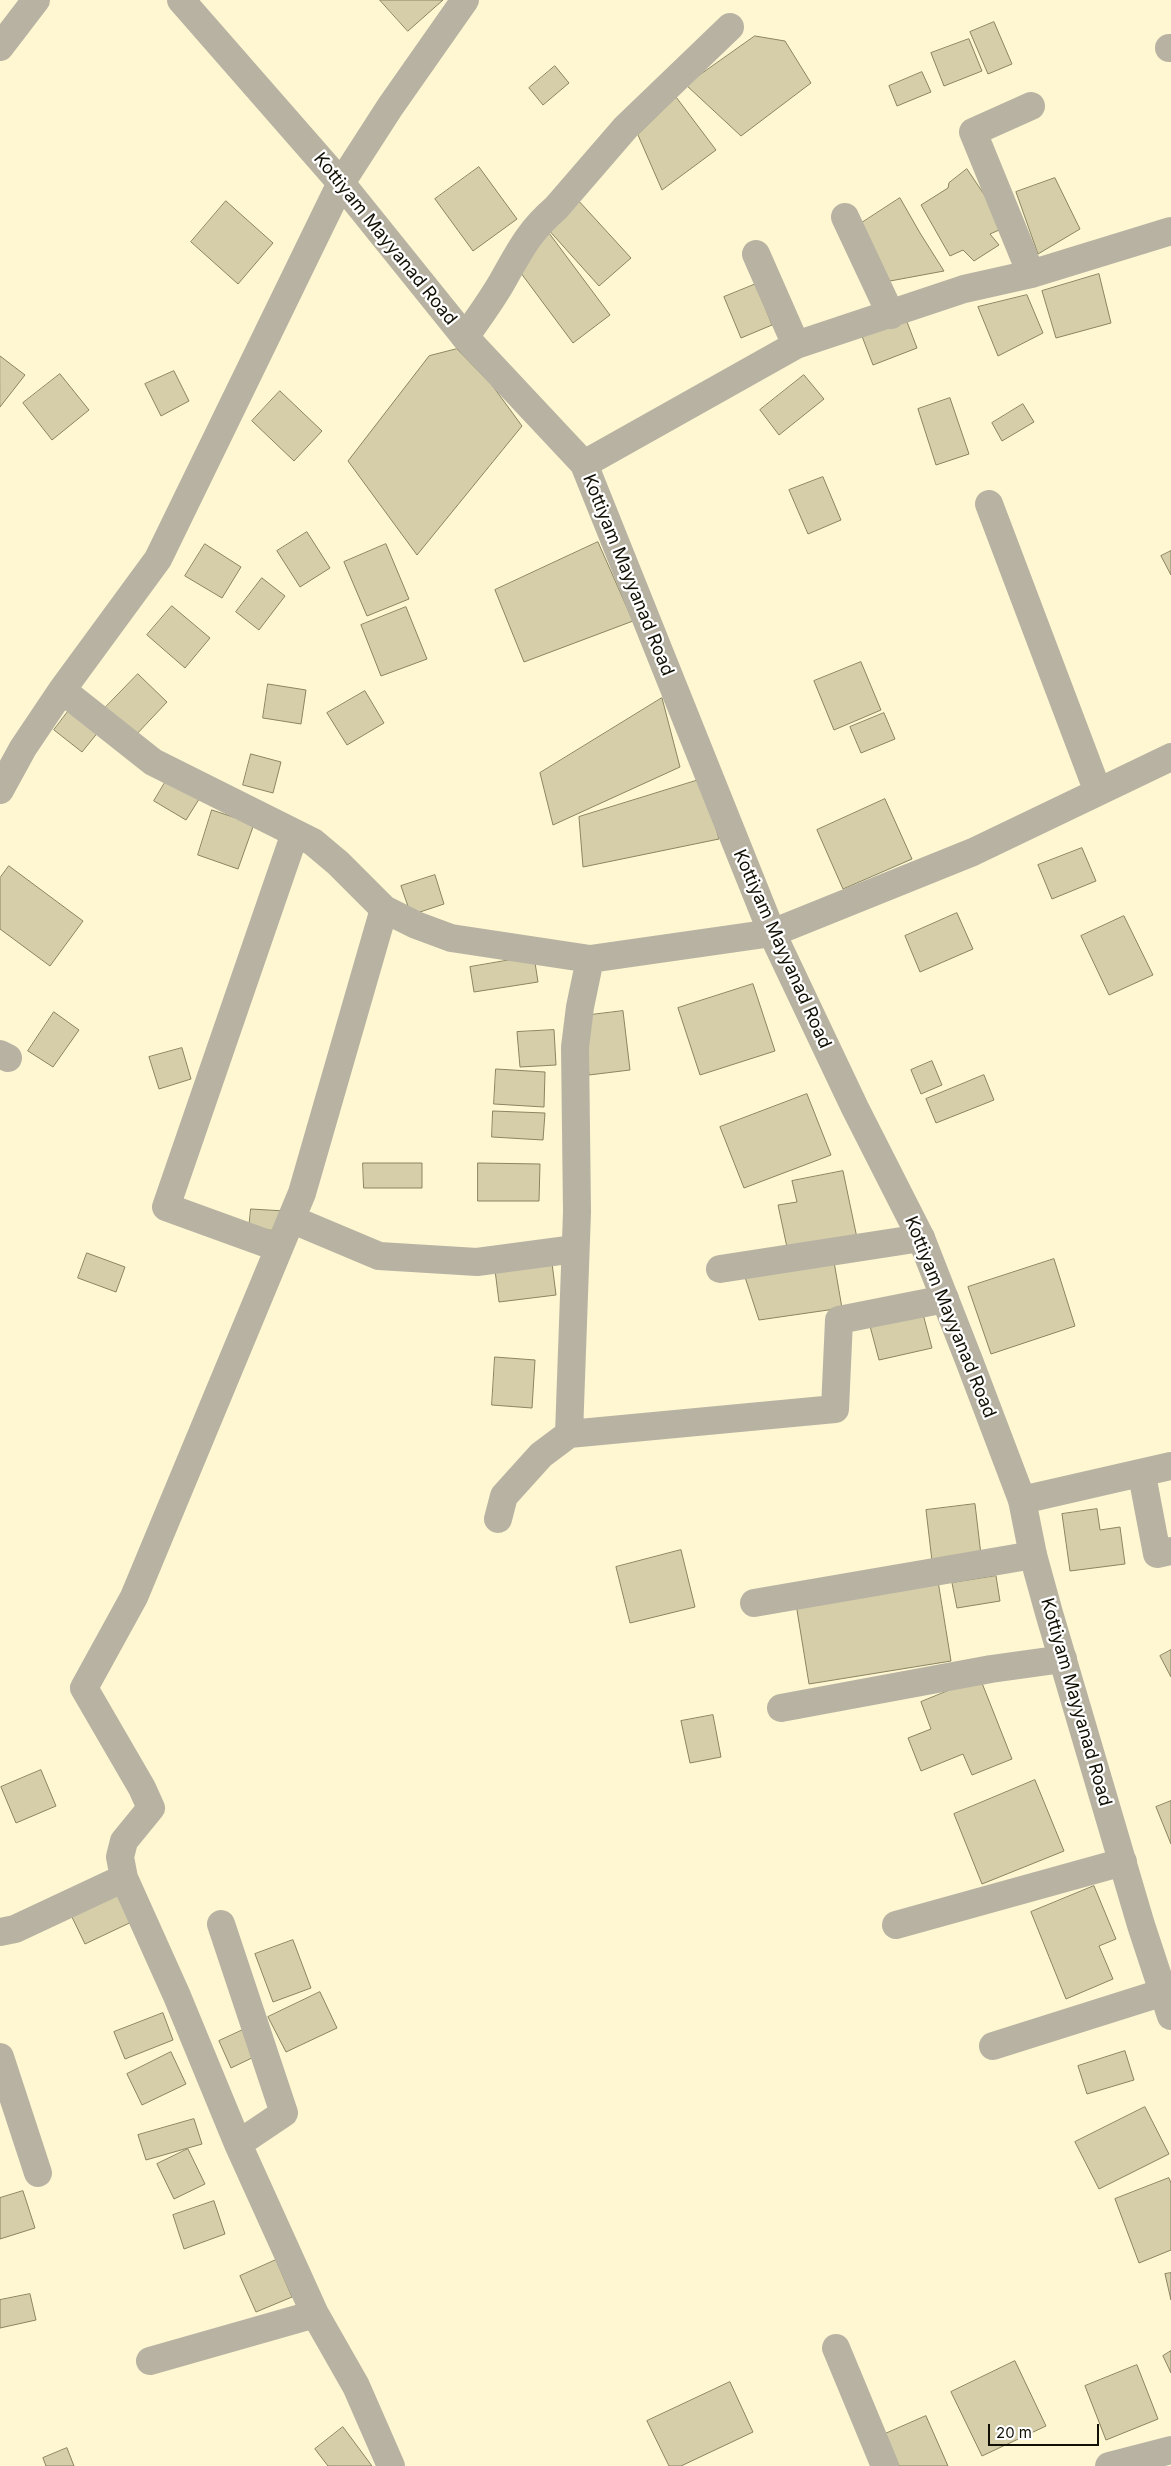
<!DOCTYPE html>
<style>
body{margin:0}
#map{position:relative;width:1171px;height:2466px;overflow:hidden;background:#fef7d1;font-family:Inter,sans-serif}
canvas{display:block}
.scale{position:absolute;left:988px;top:2424px;width:111px;height:22px;box-sizing:border-box;border:2px solid #121004;border-top:0;padding-left:6px;font-size:15px;line-height:18px;white-space:nowrap;color:#121004;-webkit-text-stroke:4px #fff;paint-order:stroke}
</style>
<div id="map">
<canvas width="1171" height="2466"></canvas>
<div class="scale">20 m</div>
</div>
<script>
const context = document.querySelector('canvas').getContext('2d');
context.lineJoin = 'round';
function fill(path, color) {
  context.fillStyle = color;
  context.fill(path, 'evenodd');
}
function trace(path, color, width, dash) {
  context.strokeStyle = color;
  context.lineWidth = width;
  context.lineCap = dash ? 'butt' : 'round';
  context.setLineDash(dash || []);
  context.stroke(path);
}
function drawText(font, color, halo, rows, align = 'center') {
  context.font = font + ' Inter,sans-serif';
  context.lineWidth = 4.5;
  context.setLineDash([]);
  context.textBaseline = 'middle';
  context.strokeStyle = halo;
  context.fillStyle = color;
  for (const [text, x, y, turn = 0] of rows) {
    context.save();
    context.translate(x, y);
    context.rotate((+turn || 0) * Math.PI / 180);
    context.textAlign = isNaN(turn) ? turn : align;
    if (halo) context.strokeText(text, 0, 0);
    context.fillText(text, 0, 0);
    context.restore();
  }
}
const building = new Path2D(`
 M 380,0 L 443,0 L 408,31 Z
 M 994,22 L 1012,64 L 988,74 L 970,32 Z
 M 755,36 L 785,41 L 811,83 L 741,136 L 686,85 Z
 M 969,39 L 982,71 L 944,86 L 931,53 Z
 M 555,66 L 569,83 L 543,105 L 529,88 Z
 M 922,72 L 931,92 L 897,106 L 889,86 Z
 M 676,97 L 716,150 L 662,190 L 638,135 Z
 M 479,167 L 517,219 L 473,251 L 435,199 Z
 M 967,169 L 1006,227 L 990,234 L 999,245 L 974,261 L 963,250 L 950,256 L 921,205 L 948,188 L 949,183 Z
 M 1055,178 L 1080,229 L 1038,254 L 1016,192 Z
 M 900,198 L 920,233 L 944,271 L 890,281 L 857,226 Z
 M 577,199 L 631,258 L 599,286 L 546,227 Z
 M 226,201 L 273,243 L 238,284 L 191,242 Z
 M 546,229 L 610,315 L 573,343 L 509,257 Z
 M 1099,274 L 1111,323 L 1056,338 L 1042,291 Z
 M 756,284 L 772,325 L 741,338 L 724,297 Z
 M 1027,295 L 1043,333 L 998,356 L 978,307 Z
 M 904,314 L 917,348 L 873,365 L 860,331 Z
 M 457,349 L 492,385 L 522,426 L 417,555 L 348,461 L 429,356 Z
 M 0,356 L 25,375 L 0,407 Z
 M 174,371 L 189,401 L 161,416 L 145,384 Z
 M 60,374 L 89,410 L 52,440 L 23,403 Z
 M 804,375 L 824,399 L 779,435 L 760,410 Z
 M 280,391 L 322,431 L 294,461 L 252,421 Z
 M 950,398 L 969,454 L 936,465 L 918,409 Z
 M 1023,404 L 1034,422 L 1002,441 L 992,423 Z
 M 823,477 L 841,520 L 808,534 L 789,490 Z
 M 307,532 L 330,568 L 300,587 L 277,551 Z
 M 598,542 L 633,621 L 524,662 L 495,590 Z
 M 205,544 L 241,567 L 222,598 L 185,576 Z
 M 386,544 L 409,599 L 367,616 L 344,562 Z
 M 1171,551 L 1171,575 L 1161,556 Z
 M 262,578 L 285,596 L 259,630 L 236,612 Z
 M 172,606 L 210,638 L 185,668 L 147,635 Z
 M 406,607 L 427,659 L 381,676 L 361,625 Z
 M 861,662 L 881,710 L 834,730 L 814,681 Z
 M 138,674 L 167,702 L 133,738 L 104,709 Z
 M 268,684 L 306,690 L 301,724 L 263,718 Z
 M 365,691 L 384,723 L 347,745 L 327,713 Z
 M 662,698 L 680,767 L 553,825 L 540,773 Z
 M 70,709 L 99,731 L 82,752 L 54,730 Z
 M 884,713 L 895,739 L 861,753 L 850,727 Z
 M 251,754 L 281,762 L 273,793 L 243,785 Z
 M 169,776 L 201,796 L 186,820 L 154,801 Z
 M 702,779 L 719,839 L 583,867 L 579,817 Z
 M 885,799 L 912,859 L 843,889 L 817,830 Z
 M 212,810 L 254,824 L 238,869 L 198,855 Z
 M 1082,848 L 1096,881 L 1052,899 L 1038,865 Z
 M 9,866 L 83,921 L 50,966 L 0,929 L 0,878 Z
 M 435,875 L 444,904 L 411,915 L 401,886 Z
 M 957,913 L 973,949 L 920,972 L 905,936 Z
 M 1124,916 L 1153,975 L 1109,995 L 1081,936 Z
 M 534,956 L 538,982 L 474,992 L 470,967 Z
 M 753,984 L 775,1051 L 700,1075 L 678,1008 Z
 M 623,1011 L 630,1070 L 589,1075 L 582,1016 Z
 M 54,1012 L 79,1030 L 53,1067 L 28,1051 Z
 M 554,1030 L 556,1065 L 520,1067 L 517,1032 Z
 M 182,1048 L 191,1079 L 159,1089 L 149,1057 Z
 M 932,1061 L 942,1085 L 921,1094 L 911,1070 Z
 M 496,1069 L 545,1072 L 544,1107 L 494,1104 Z
 M 984,1075 L 994,1100 L 936,1123 L 926,1099 Z
 M 807,1094 L 831,1155 L 744,1188 L 720,1127 Z
 M 493,1111 L 545,1113 L 543,1140 L 492,1137 Z
 M 363,1163 L 422,1163 L 422,1188 L 364,1188 Z
 M 478,1163 L 540,1164 L 539,1201 L 478,1201 Z
 M 843,1171 L 857,1238 L 788,1252 L 778,1205 L 797,1202 L 792,1181 Z
 M 251,1209 L 285,1211 L 284,1231 L 249,1229 Z
 M 87,1253 L 125,1267 L 116,1292 L 78,1278 Z
 M 551,1255 L 556,1295 L 499,1302 L 494,1262 Z
 M 833,1256 L 842,1308 L 759,1320 L 744,1274 Z
 M 1054,1259 L 1075,1326 L 991,1354 L 968,1287 Z
 M 923,1314 L 932,1348 L 879,1360 L 870,1326 Z
 M 495,1357 L 535,1360 L 532,1408 L 492,1405 Z
 M 975,1504 L 981,1555 L 932,1561 L 926,1510 Z
 M 1097,1509 L 1100,1530 L 1120,1527 L 1125,1564 L 1070,1571 L 1062,1514 Z
 M 681,1550 L 695,1607 L 630,1623 L 616,1567 Z
 M 996,1576 L 1000,1601 L 957,1608 L 952,1583 Z
 M 938,1581 L 951,1661 L 809,1684 L 796,1604 Z
 M 1171,1650 L 1171,1677 L 1160,1656 Z
 M 980,1678 L 1012,1759 L 972,1775 L 963,1754 L 921,1771 L 908,1738 L 931,1729 L 921,1702 Z
 M 713,1715 L 721,1757 L 690,1763 L 681,1721 Z
 M 41,1770 L 56,1806 L 16,1823 L 1,1787 Z
 M 1035,1780 L 1064,1851 L 982,1884 L 954,1814 Z
 M 1171,1801 L 1171,1844 L 1156,1807 Z
 M 1094,1886 L 1116,1939 L 1099,1946 L 1113,1979 L 1066,1999 L 1031,1912 Z
 M 125,1887 L 140,1918 L 85,1944 L 70,1913 Z
 M 293,1940 L 311,1988 L 273,2002 L 255,1954 Z
 M 320,1992 L 337,2028 L 286,2052 L 268,2017 Z
 M 163,2013 L 173,2040 L 125,2059 L 114,2032 Z
 M 245,2029 L 258,2055 L 231,2068 L 219,2041 Z
 M 1125,2051 L 1134,2080 L 1087,2094 L 1078,2066 Z
 M 171,2052 L 186,2084 L 142,2105 L 127,2074 Z
 M 1145,2107 L 1169,2154 L 1099,2189 L 1075,2142 Z
 M 194,2119 L 202,2144 L 146,2160 L 138,2135 Z
 M 188,2149 L 205,2184 L 174,2199 L 157,2164 Z
 M 1169,2178 L 1171,2183 L 1171,2250 L 1139,2263 L 1115,2199 Z
 M 23,2191 L 35,2228 L 0,2239 L 0,2198 Z
 M 214,2201 L 225,2234 L 184,2249 L 173,2215 Z
 M 276,2260 L 292,2297 L 256,2312 L 240,2276 Z
 M 1171,2273 L 1171,2300 L 1165,2274 Z
 M 30,2294 L 36,2320 L 0,2328 L 0,2300 Z
 M 1171,2351 L 1171,2373 L 1163,2356 Z
 M 1015,2361 L 1046,2426 L 982,2456 L 951,2392 Z
 M 1137,2365 L 1158,2419 L 1106,2440 L 1085,2386 Z
 M 730,2382 L 753,2432 L 681,2466 L 669,2466 L 647,2421 Z
 M 926,2416 L 948,2466 L 899,2466 L 885,2434 Z
 M 343,2427 L 372,2466 L 328,2466 L 315,2449 Z
 M 67,2448 L 74,2466 L 46,2466 L 43,2458 Z`);
const minor = new Path2D(`
 M 0,47 L 36,0
 M 1169,48 L 1171,48
 M 1031,106 L 973,132 L 1031,274
 M 845,217 L 891,315
 M 756,254 L 796,345
 M 465,337 C 478,319 491,301 502,282 C 519,252 528,232 556,208 L 626,127 L 730,27
 M 584,464 L 796,345 L 964,289 L 1031,274 L 1171,231
 M 989,504 L 1098,792
 M 62,690 L 153,762 L 313,842 L 338,863 L 384,909 L 416,925 L 451,938 L 590,959
 M 0,790 L 23,748 L 62,690 L 158,559 L 341,183 L 390,107 L 465,0
 M 384,909 L 302,1193 L 134,1597 L 84,1688 L 142,1788 L 151,1808 L 124,1841 L 120,1857 L 124,1878 L 177,1996 L 238,2144 L 315,2314 L 356,2386 L 391,2466
 M 0,1054 L 8,1058
 M 291,1219 L 379,1256 L 477,1262 L 575,1249
 M 279,1248 L 166,1207 L 295,833
 M 720,1269 L 921,1238
 M 569,1434 L 577,1212 L 575,1047 L 580,1007 L 590,959 L 772,933 L 973,852 L 1171,757
 M 1142,1475 L 1157,1554 L 1171,1551
 M 1022,1500 L 1171,1466
 M 498,1519 L 504,1496 L 541,1455 L 569,1434 L 835,1409 L 839,1320 L 945,1299
 M 754,1603 L 1033,1555
 M 781,1708 L 991,1669 L 1063,1659
 M 221,1924 L 284,2113 L 238,2144
 M 896,1925 L 1123,1862
 M 0,1932 L 15,1929 L 124,1878
 M 993,2046 L 1164,1992
 M 0,2057 L 38,2173
 M 836,2348 L 885,2466
 M 150,2361 L 315,2314
 M 1109,2466 L 1171,2450`);
const tertiary = new Path2D(`
 M 181,0 L 341,183 L 465,337 L 584,464 L 772,933 L 855,1108 L 921,1238 L 970,1363 L 1022,1500 L 1033,1555 L 1049,1613 L 1141,1925 L 1171,2016`);
const streetNames = [
 ["Kottiyam Mayyanad Road",385,239,51],
 ["Kottiyam Mayyanad Road",628,575,68],
 ["Kottiyam Mayyanad Road",782,949,66],
 ["Kottiyam Mayyanad Road",950,1317,68],
 ["Kottiyam Mayyanad Road",1076,1702,74]
];
fill(building, '#d5cea9');
trace(building, '#8b8462', 1);
trace(minor, '#b8b2a3', 28);
trace(tertiary, '#b8b2a3', 28);
drawText('18px', '#121004', '#fff', streetNames);
</script>
